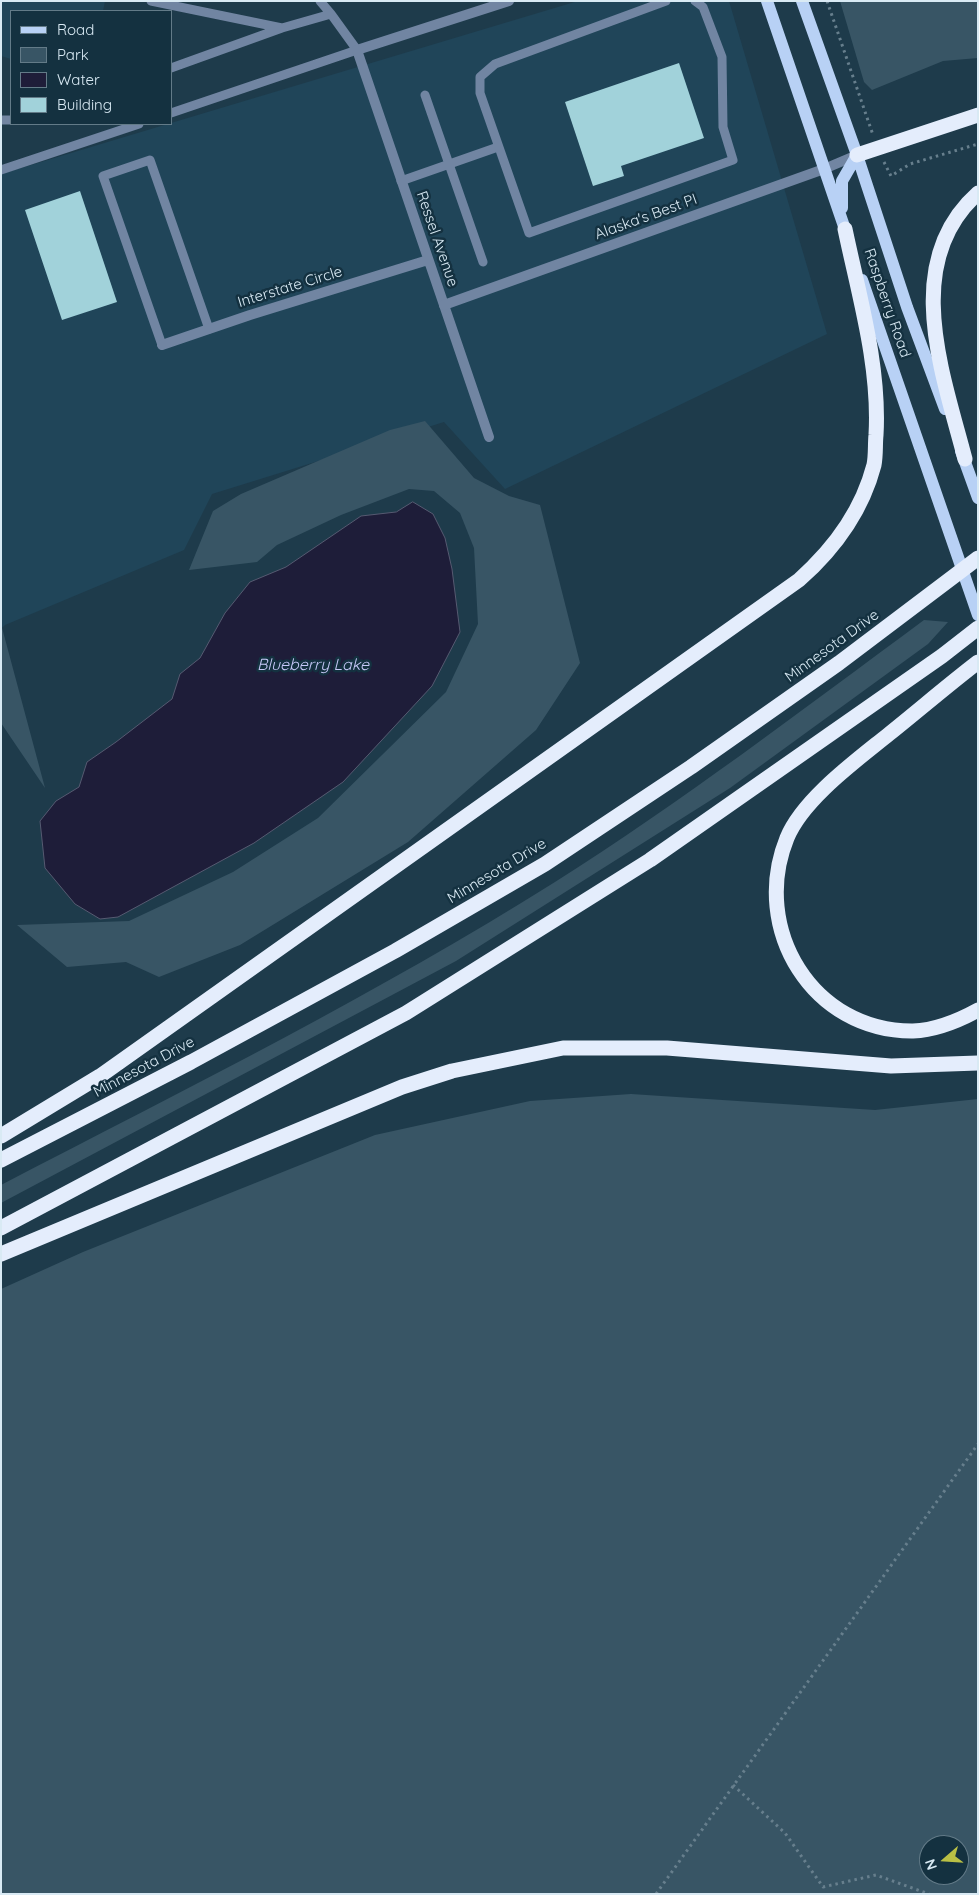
<!DOCTYPE html>
<style>
body{margin:0}
#map{position:relative;width:979px;height:1895px;overflow:hidden;background:#1e3b4b;font-family:Quicksand,sans-serif}
canvas{display:block}
.frame{position:absolute;inset:0;border:2px solid #d9eaf4;pointer-events:none}
.legend{position:absolute;left:10px;top:10px;width:162px;height:115px;box-sizing:border-box;background:#143140;border:1px solid #637b88;margin:0;padding:6px 9px;list-style:none;font-size:15px;color:#d9eaf4}
.legend li{display:flex;align-items:center;gap:10px;height:25px}
.legend b{width:25px;border:1px solid #637b88}
.north{position:absolute;left:919px;top:1835px;width:50px;height:50px;box-sizing:border-box;background:#143140;border:1px solid #637b88;border-radius:50%;rotate:251deg;font-size:14px;font-weight:700;line-height:20px;text-align:center;color:#d9eaf4}
.north::after{content:'';display:block;margin:auto;width:18px;height:22px;background:#bac045;clip-path:polygon(50% 0,100% 100%,50% 72%,0 100%)}
</style>
<div id="map">
<canvas width="979" height="1895"></canvas>
<div class="frame"></div>
<ul class="legend">
<li><b style="height:6px;background:#b8d1f5"></b>Road</li>
<li><b style="height:14px;background:#385565"></b>Park</li>
<li><b style="height:14px;background:#1e1d39"></b>Water</li>
<li><b style="height:14px;background:#a1d2da"></b>Building</li>
</ul>
<div class="north">N</div>
</div>
<script>
const context = document.querySelector('canvas').getContext('2d');
context.lineJoin = 'round';
function fill(path, color) {
  context.fillStyle = color;
  context.fill(path, 'evenodd');
}
function trace(path, color, width, dash) {
  context.strokeStyle = color;
  context.lineWidth = width;
  context.lineCap = dash ? 'butt' : 'round';
  context.setLineDash(dash || []);
  context.stroke(path);
}
function drawText(font, color, halo, rows, align = 'center') {
  context.font = font + ' Quicksand,sans-serif';
  context.lineWidth = 5;
  context.setLineDash([]);
  context.textBaseline = 'middle';
  context.strokeStyle = halo;
  context.fillStyle = color;
  for (const [text, x, y, turn = 0] of rows) {
    context.save();
    context.translate(x, y);
    context.rotate((+turn || 0) * Math.PI / 180);
    context.textAlign = isNaN(turn) ? turn : align;
    if (halo) context.strokeText(text, 0, 0);
    context.fillText(text, 0, 0);
    context.restore();
  }
}
const built = new Path2D(`
 M 1,1 L 105,1 L 103,11 L 11,11 L 11,59 L 1,56 Z
 M 578,1 L 729,1 L 827,334 L 505,489 L 444,422 L 212,494 L 184,550 L 5,625 L 1,629 L 1,174 Z`);
const green = new Path2D(`
 M 840,1 L 978,1 L 978,58 L 943,61 L 872,90 L 864,82 Z
 M 425,421 L 474,478 L 509,496 L 540,505 L 580,663 L 536,730 L 408,842 L 240,945 L 159,977 L 126,962 L 67,967 L 17,925 L 129,921 L 233,872 L 318,818 L 446,692 L 478,624 L 474,548 L 460,513 L 434,491 L 409,489 L 341,515 L 277,545 L 257,562 L 189,570 L 213,511 L 241,494 L 390,430 Z
 M 924,620 L 948,622 L 928,644 L 730,788 L 456,961 L 1,1203 L 1,1185 C 188,1088 377,994 555,882 C 683,801 802,710 924,620 Z
 M 1,624 L 45,788 L 1,723 Z
 M 631,1094 L 875,1110 L 978,1099 L 978,1894 L 1,1894 L 1,1289 L 83,1252 L 375,1135 L 530,1101 ZM 929,1845 L 959,1845 L 959,1875 L 929,1875 Z`);
const water = new Path2D(`
 M 413,502 L 433,514 L 445,538 L 452,569 L 460,632 L 432,686 L 343,782 L 254,843 L 118,917 L 100,919 L 75,904 L 45,868 L 40,821 L 56,801 L 79,787 L 87,762 L 116,742 L 172,699 L 180,674 L 200,658 L 225,613 L 250,582 L 286,567 L 361,516 L 396,512 Z`);
const building = new Path2D(`
 M 679,63 L 704,138 L 621,166 L 624,176 L 593,186 L 565,102 Z
 M 80,191 L 117,302 L 62,320 L 25,210 Z`);
const path = new Path2D(`
 M 827,1 L 873,135
 M 884,162 L 891,176 L 910,164 L 978,144
 M 733,1785 L 785,1833 L 823,1887 L 876,1875 L 929,1894
 M 656,1894 L 978,1444`);
const service = new Path2D(`
 M 151,1 L 282,28
 M 320,1 L 331,14
 M 666,1 L 495,64 L 480,77 L 480,93 L 529,233 L 733,160 L 723,127 L 722,57 L 703,7 L 695,1
 M 171,68 L 282,28 L 331,14 L 357,50 L 171,113
 M 425,95 L 483,262
 M 1,120 L 11,120
 M 1,170 L 139,124
 M 401,181 L 498,147
 M 162,345 L 103,176 L 150,160 L 209,329`);
const minor = new Path2D(`
 M 162,345 L 250,315 L 428,260
 M 489,437 L 357,50 L 509,1`);
const tertiary = new Path2D(`
 M 444,305 L 824,169 L 857,155`);
const primary = new Path2D(`
 M 767,1 L 848,238
 M 802,1 L 857,155 L 907,307 L 945,409
 M 842,208 L 842,181 L 857,155
 M 862,280 L 978,615
 M 961,451 L 978,498`);
const motorway = new Path2D(`
 M 857,155 L 978,115
 M 965,459 C 943,374 900,262 978,193
 M 978,662 C 948,685 919,710 889,734 C 857,760 803,799 787,838 C 750,929 813,1032 913,1031 C 937,1030 958,1021 978,1010
 M 1,1136 L 100,1076 L 799,580 C 834,549 862,511 874,465 C 876,455 875,444 876,435 C 880,366 859,296 845,229
 M 1,1160 L 191,1062 L 395,951 L 545,864 L 691,767 L 839,663 L 978,558
 M 1,1228 L 406,1013 L 650,860 L 942,656 L 978,628
 M 1,1254 L 402,1087 L 452,1071 L 563,1048 L 667,1048 L 891,1066 L 978,1063`);
const streetNames = [
 ["Alaska's Best PI",646,217,-20],
 ["Ressel Avenue",437,239,71],
 ["Interstate Circle",290,287,-17],
 ["Raspberry Road",887,303,71],
 ["Minnesota Drive",832,646,-36],
 ["Minnesota Drive",497,871,-31],
 ["Minnesota Drive",144,1067,-28]
];
const waterNames = [
 ["Blueberry Lake",313,665]
];
fill(built, '#204559');
fill(green, '#385565');
fill(water, '#1e1d39');
trace(water, '#565a71', 1);
fill(building, '#a1d2da');
trace(path, '#677f8d', 3, [2.5, 4]);
trace(service, '#7185a2', 9);
trace(minor, '#7185a2', 10);
trace(tertiary, '#7185a2', 10);
trace(primary, '#b8d1f5', 12);
trace(motorway, '#e4edfc', 15);
drawText('15px', '#d9eaf4', '#143140', streetNames);
drawText('italic 16px', '#c6c8f7', '#143140', waterNames);
</script>
